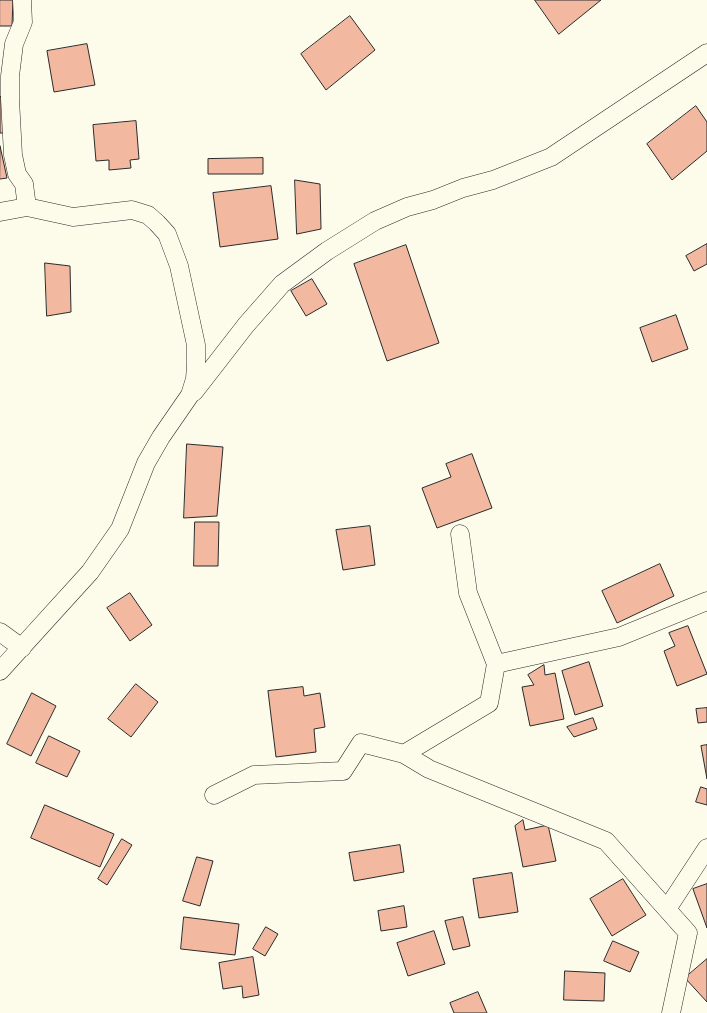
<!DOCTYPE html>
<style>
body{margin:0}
canvas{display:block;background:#fdfbea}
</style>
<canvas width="707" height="1013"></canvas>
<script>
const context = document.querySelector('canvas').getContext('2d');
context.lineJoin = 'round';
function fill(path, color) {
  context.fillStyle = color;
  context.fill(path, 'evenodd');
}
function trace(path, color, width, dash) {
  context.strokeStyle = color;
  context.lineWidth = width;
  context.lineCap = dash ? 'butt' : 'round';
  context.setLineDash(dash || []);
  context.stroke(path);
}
const building = new Path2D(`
 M 0,0 L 13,0 L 12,26 L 0,26 Z
 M 535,0 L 601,0 L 559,34 Z
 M 350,16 L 375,50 L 326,90 L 301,54 Z
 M 87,44 L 95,85 L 54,92 L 47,51 Z
 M 4,96 L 4,133 L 0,133 L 0,97 Z
 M 696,106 L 707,122 L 707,151 L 672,180 L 647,144 Z
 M 136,121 L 139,159 L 130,160 L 131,168 L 109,170 L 109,160 L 96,161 L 93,125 Z
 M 0,146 L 7,178 L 0,179 Z
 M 263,158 L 263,174 L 208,174 L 208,159 Z
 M 295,180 L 320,184 L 321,229 L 297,234 Z
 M 271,186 L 278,239 L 220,247 L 213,193 Z
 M 707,244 L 707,264 L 694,271 L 686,256 Z
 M 406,245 L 439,343 L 387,361 L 354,264 Z
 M 45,263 L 70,266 L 71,312 L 47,316 Z
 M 312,279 L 327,304 L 306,316 L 291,291 Z
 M 676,315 L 688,349 L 652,362 L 640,328 Z
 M 187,444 L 223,447 L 217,516 L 184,518 Z
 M 472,454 L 492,508 L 437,528 L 422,488 L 451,477 L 446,464 Z
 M 195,522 L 219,522 L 218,566 L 194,566 Z
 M 370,526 L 375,565 L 343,570 L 336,530 Z
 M 660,564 L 674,596 L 617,623 L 602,591 Z
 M 130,593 L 152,625 L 130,641 L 107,608 Z
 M 688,626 L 707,674 L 677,686 L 664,651 L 675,646 L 669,633 Z
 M 589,662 L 603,706 L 575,715 L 562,671 Z
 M 544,665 L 545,675 L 555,673 L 564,719 L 530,726 L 522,687 L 534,685 L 528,675 Z
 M 136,684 L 158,702 L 131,737 L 108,719 Z
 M 303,687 L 304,696 L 320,693 L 325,727 L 314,729 L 316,752 L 276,757 L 268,691 Z
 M 32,693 L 56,706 L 31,756 L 7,744 Z
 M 707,708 L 707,722 L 698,723 L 696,709 Z
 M 593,718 L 597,729 L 574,737 L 567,727 Z
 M 49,736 L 80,751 L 67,777 L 36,763 Z
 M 707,745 L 707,779 L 701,746 Z
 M 701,787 L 707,789 L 707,805 L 696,802 Z
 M 45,805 L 114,834 L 100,867 L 31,838 Z
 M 523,820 L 525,830 L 548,825 L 556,861 L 523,867 L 515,826 Z
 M 122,839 L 132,845 L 107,885 L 98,879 Z
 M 400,845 L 404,872 L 354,881 L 349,853 Z
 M 197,857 L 213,861 L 200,906 L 183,901 Z
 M 512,873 L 518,912 L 479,918 L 473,879 Z
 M 623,879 L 646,915 L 612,936 L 590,899 Z
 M 707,884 L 707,928 L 693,889 Z
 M 404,906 L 407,927 L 381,931 L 378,911 Z
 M 184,917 L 239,924 L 235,955 L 181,949 Z
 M 463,917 L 470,946 L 453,950 L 445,921 Z
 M 266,927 L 278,934 L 265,956 L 253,949 Z
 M 434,931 L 445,964 L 408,976 L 397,943 Z
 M 613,941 L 639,952 L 630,972 L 604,961 Z
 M 253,957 L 259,995 L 243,998 L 242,986 L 223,989 L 219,963 Z
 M 707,959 L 707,1002 L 685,978 Z
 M 565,971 L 605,973 L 604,1001 L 564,1000 Z
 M 478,992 L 487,1013 L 454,1013 L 450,1003 Z`);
const street = new Path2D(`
 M 0,212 L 27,207
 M 194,392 L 246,325 L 282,284 L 327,251 L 375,221 L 407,207 L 433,200 L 463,188 L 493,180 L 551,157 L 707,53
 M 460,534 L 468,593 L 496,664 L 619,637 L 707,601
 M 0,632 L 22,648
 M 0,671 L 90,572 L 120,529 L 146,463 L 161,437 L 190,395 L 195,379 L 196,365 L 196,345 L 179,266 L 167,234 L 157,223 L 148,215 L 132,210 L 73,217 L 27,207 L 24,184 L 17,174 L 13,155 L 10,99 L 10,76 L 14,44 L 23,22 L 22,0
 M 404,754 L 429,769 L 606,841 L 688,933 L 671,1013
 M 214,795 L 254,775 L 343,771 L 361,743 L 404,754 L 489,703 L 496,664
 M 667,909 L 707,848`);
fill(building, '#f2b8a0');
trace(building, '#2b2b2b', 1);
trace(street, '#2b2b2b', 19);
trace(street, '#fdfbea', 18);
</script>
